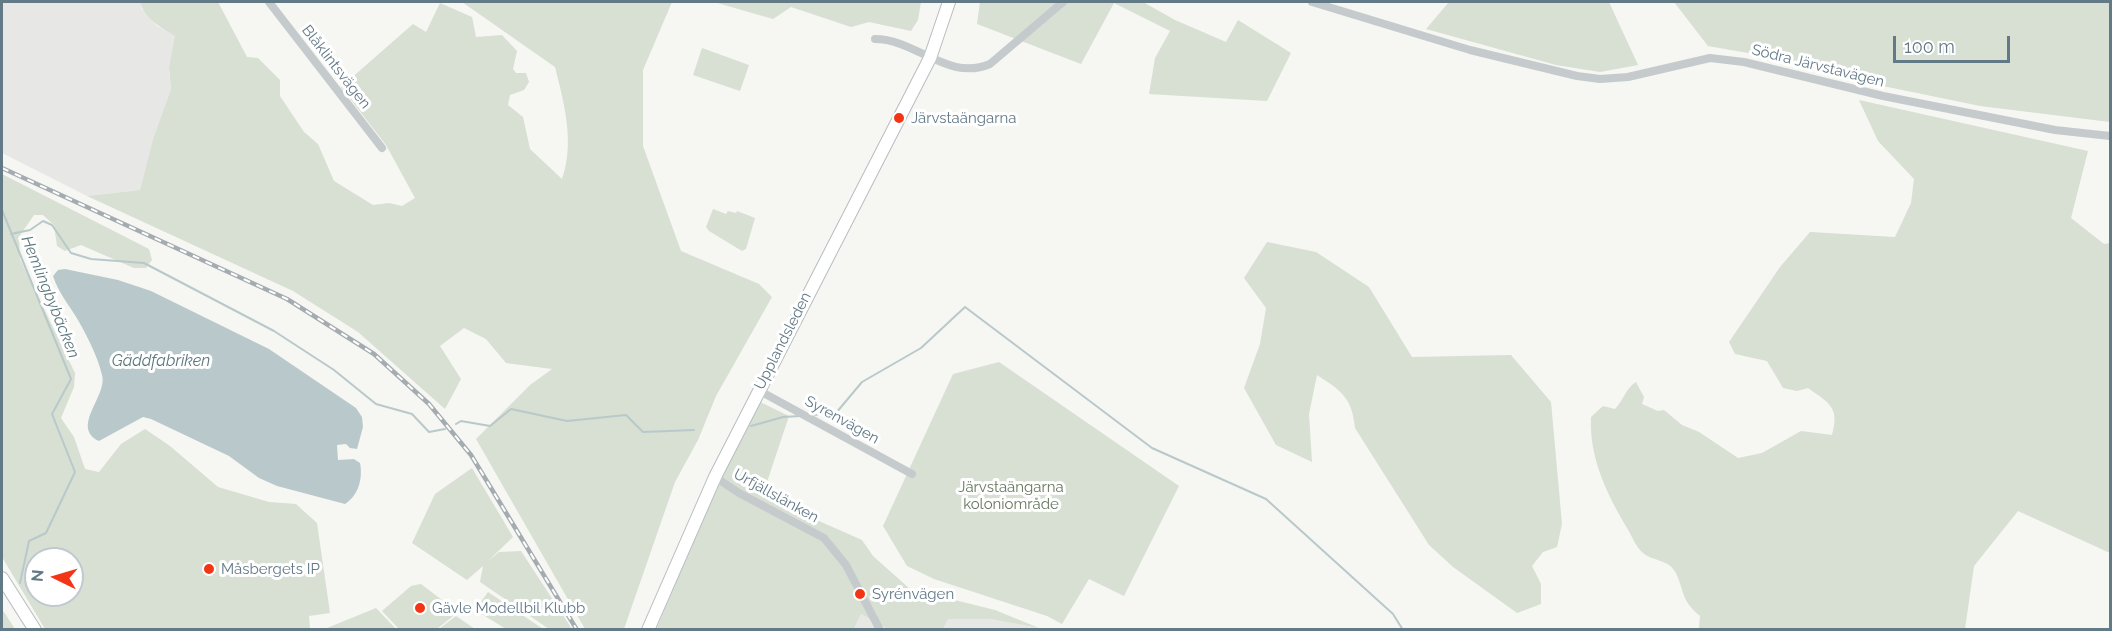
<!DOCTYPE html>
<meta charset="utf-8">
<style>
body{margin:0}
#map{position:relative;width:2112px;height:631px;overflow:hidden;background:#f6f6f2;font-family:Raleway,sans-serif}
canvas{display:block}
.frame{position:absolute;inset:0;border:3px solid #627986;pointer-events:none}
.north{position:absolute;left:24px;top:547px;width:60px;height:60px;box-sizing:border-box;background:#fff;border:2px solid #c0c9cf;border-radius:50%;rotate:275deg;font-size:16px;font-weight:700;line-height:24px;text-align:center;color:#627986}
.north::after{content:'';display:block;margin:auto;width:21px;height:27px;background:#f33515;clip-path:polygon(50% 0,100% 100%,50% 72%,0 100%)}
.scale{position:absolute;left:1893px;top:36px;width:117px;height:27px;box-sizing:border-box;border:3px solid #627986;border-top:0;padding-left:8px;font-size:18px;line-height:21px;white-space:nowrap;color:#627986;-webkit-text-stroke:4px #fff;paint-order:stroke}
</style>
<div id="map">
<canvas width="2112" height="631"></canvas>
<div class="frame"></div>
<div class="north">N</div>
<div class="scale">100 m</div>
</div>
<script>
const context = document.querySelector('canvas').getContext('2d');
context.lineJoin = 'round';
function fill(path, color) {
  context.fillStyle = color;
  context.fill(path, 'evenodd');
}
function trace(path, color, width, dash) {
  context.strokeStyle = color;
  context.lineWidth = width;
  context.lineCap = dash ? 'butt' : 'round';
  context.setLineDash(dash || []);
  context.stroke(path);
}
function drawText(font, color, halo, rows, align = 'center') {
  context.font = font + ' Raleway,sans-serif';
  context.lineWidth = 6;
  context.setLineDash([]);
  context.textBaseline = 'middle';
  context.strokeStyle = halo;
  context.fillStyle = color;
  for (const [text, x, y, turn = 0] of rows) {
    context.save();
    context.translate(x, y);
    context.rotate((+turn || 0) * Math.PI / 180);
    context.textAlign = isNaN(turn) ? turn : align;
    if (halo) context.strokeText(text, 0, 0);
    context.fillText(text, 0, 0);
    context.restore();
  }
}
const built = new Path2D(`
 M 2,2 L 140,2 L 142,9 L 157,26 L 176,36 L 169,67 L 171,89 L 153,139 L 140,190 L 87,196 L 2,153 Z
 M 861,614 L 888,629 L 854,630 Z
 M 948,619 L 990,619 L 1043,629 L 943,630 Z`);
const green = new Path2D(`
 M 140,2 L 218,2 L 247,57 L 258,58 L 280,80 L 280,96 L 304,132 L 318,144 L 334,181 L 373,205 L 389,203 L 402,206 L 415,198 L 386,145 L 341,87 L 413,24 L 426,32 L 440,3 L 472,17 L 476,37 L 502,35 L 517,51 L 513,69 L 516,73 L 526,73 L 529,82 L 524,90 L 510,95 L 508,105 L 523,117 L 530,149 L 562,179 C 575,142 564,103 555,67 L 462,2 L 672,2 L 643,70 L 643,146 L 681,251 L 759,284 L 772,297 L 716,396 L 698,440 L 675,482 L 624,629 L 585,629 L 476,439 L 530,385 L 552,369 L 506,363 L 486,339 L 464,328 L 440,346 L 461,379 L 445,409 L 358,332 L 293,291 L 87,196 L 140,190 L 153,139 L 171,89 L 169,67 L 175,36 C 160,27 145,19 140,2 Z
 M 714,2 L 921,2 L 918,20 L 911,31 L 869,22 L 851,27 L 791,7 L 773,19 Z
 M 980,2 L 1143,2 L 1175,20 L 1226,42 L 1238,20 L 1291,53 L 1267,101 L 1149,94 L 1155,58 L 1170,31 L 1114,3 L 1081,64 L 977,24 Z
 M 1449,2 L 1609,2 L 1638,65 L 1600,72 L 1556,65 L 1426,29 Z
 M 1674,2 L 2110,2 L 2110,122 L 1980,106 L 1849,79 L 1782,59 L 1708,46 Z
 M 702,48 L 749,65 L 740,91 L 693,75 Z
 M 1859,100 L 2088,151 L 2071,218 L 2104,244 L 2110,243 L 2110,553 L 2018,511 L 1974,566 L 1965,629 L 1699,629 L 1700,616 C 1681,600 1685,593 1676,573 C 1668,558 1652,562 1642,552 C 1636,547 1632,536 1627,528 C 1607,494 1589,458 1591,417 L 1603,406 L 1615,409 C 1623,401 1626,388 1636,382 L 1644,397 L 1642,404 L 1658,411 L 1664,410 L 1682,425 L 1699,432 L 1738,458 L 1762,453 L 1801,431 L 1832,435 C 1840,407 1829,403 1808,388 L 1797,391 L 1783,388 L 1767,361 L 1735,354 L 1729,342 L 1780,267 L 1810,232 L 1895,237 L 1911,203 L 1914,179 L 1878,141 Z
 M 2,174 L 149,249 L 152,260 L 146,268 L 134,268 L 81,245 L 65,251 L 57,246 L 54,225 L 43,215 L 34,215 L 19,237 L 20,259 L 75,373 L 74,387 L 61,418 L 74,437 L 85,469 L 99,472 L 121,444 L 145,429 L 170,446 L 218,487 L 269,502 L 296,504 L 317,523 L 330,613 L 309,616 L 310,629 L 45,629 L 2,557 ZM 36,559 L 72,559 L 72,595 L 36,595 Z
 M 713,209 L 726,214 L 728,211 L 736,213 L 737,211 L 755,218 L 746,249 L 742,251 L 709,231 L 706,227 Z
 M 1267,242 L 1316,252 L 1369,287 L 1412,357 L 1511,355 L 1551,402 L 1562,524 L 1557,547 L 1543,552 L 1532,566 L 1541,584 L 1541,604 L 1517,613 L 1453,567 L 1429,545 L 1355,428 C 1352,398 1342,391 1317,375 L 1309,414 L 1312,462 L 1276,445 L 1244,388 L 1260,344 L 1266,308 L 1244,278 Z
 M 999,362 L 1179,486 L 1124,596 L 1089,579 L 1062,624 L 1047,616 L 934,579 L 907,566 L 883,526 L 953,374 Z
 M 760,402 L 789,416 L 765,488 L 812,518 L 862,540 L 873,556 L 910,589 L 995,610 L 1039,628 L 990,619 L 948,619 L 943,629 L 888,629 L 861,614 L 854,629 L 656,630 L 709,503 Z
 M 472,468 L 513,537 L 487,562 L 499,552 L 521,551 L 572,629 L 549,629 L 480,582 L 483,566 L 467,580 L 412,543 L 435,494 Z
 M 421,584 L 458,612 L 437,629 L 399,629 L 382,611 L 411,586 Z
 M 488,592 L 543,629 L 506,629 L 475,610 Z
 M 376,608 L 396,629 L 327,629 L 327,628 Z
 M 2,609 L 15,629 L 2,629 Z
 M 456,616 L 475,629 L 439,629 Z`);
const water = new Path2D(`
 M 65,269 L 118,280 L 151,291 L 269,349 L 356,408 L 362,417 L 363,427 L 357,449 L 350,448 L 346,444 L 337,445 L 338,460 L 354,459 L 360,463 C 363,478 359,495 345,504 L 277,486 L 259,478 L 229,456 L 151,419 L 143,417 L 99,441 C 70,427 108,396 102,375 C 98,357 87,336 78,320 C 69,305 58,292 53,276 L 58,270 Z`);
const stream = new Path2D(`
 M 2,210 L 71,379 L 52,414 L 75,472 L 46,533 L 29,541 L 20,583
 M 11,234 L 30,230 L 43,221 L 52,225 L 71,253 L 91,259 L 144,263 L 274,331 L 334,370 L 376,404 L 412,414 L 429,432 L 445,429
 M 812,415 L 836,413 L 862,382 L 921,348 L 965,307 L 1152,448 L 1266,499 L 1393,614 L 1403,630
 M 456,424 L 461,421 L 490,426 L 511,409 L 567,421 L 626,415 L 643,432 L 694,430
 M 751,426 L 783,417 L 800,416
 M 2,629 L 2,617`);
const street = new Path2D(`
 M 269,2 L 382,148
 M 1312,2 L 1470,50 L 1577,76 L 1600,79 L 1628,77 L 1710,58 L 1744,62 L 1883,96 L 2055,130 L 2110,136
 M 875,39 C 916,39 948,82 990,64 L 1063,2
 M 758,390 L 912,474
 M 715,477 L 739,493 L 824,538 L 846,565 L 880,630`);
const secondary = new Path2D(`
 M 2,578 L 35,630
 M 648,630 L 715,477 L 930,58 L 949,2`);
const rail = new Path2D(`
 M 2,168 L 287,299 L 374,354 L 429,404 L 471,455 L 577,630`);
const markers = [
 [899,118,6,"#f33515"],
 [209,569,6,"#f33515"],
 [860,594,6,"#f33515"],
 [420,608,6,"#f33515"]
];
const streetNames = [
 ["Södra Järvstavägen",1818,66,14],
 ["Blåklintsvägen",336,67,52],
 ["Upplandsleden",783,341,-63],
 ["Syrenvägen",842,420,29],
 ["Urfjällslänken",776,496,29]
];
const poiNames = [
 ["Järvstaängarna",911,118],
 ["Måsbergets IP",221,569],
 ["Syrénvägen",872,594],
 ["Gävle Modellbil Klubb",432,608]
];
const parkNames = [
 ["Järvstaängarna",1011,487],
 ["koloniområde",1011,504]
];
const waterNames = [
 ["Hemlingbybäcken",50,297,68],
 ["Gäddfabriken",161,361]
];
fill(built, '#e7e8e6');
fill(green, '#d8dfd3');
fill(water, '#b9c9cb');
trace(stream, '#b9c9cb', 2);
trace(secondary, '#b7bdc1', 14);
trace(street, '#c5cacc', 8);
trace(secondary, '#fff', 12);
trace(rail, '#a5acb1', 4.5);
trace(rail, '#fff', 2, [7]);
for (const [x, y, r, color] of markers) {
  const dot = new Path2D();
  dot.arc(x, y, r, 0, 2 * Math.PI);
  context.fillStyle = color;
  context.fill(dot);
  trace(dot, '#fff', 2);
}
drawText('15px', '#627986', '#fff', streetNames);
drawText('15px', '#627986', '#fff', poiNames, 'left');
drawText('15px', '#66785e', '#fff', parkNames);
drawText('italic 16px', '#59767c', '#fff', waterNames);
</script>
